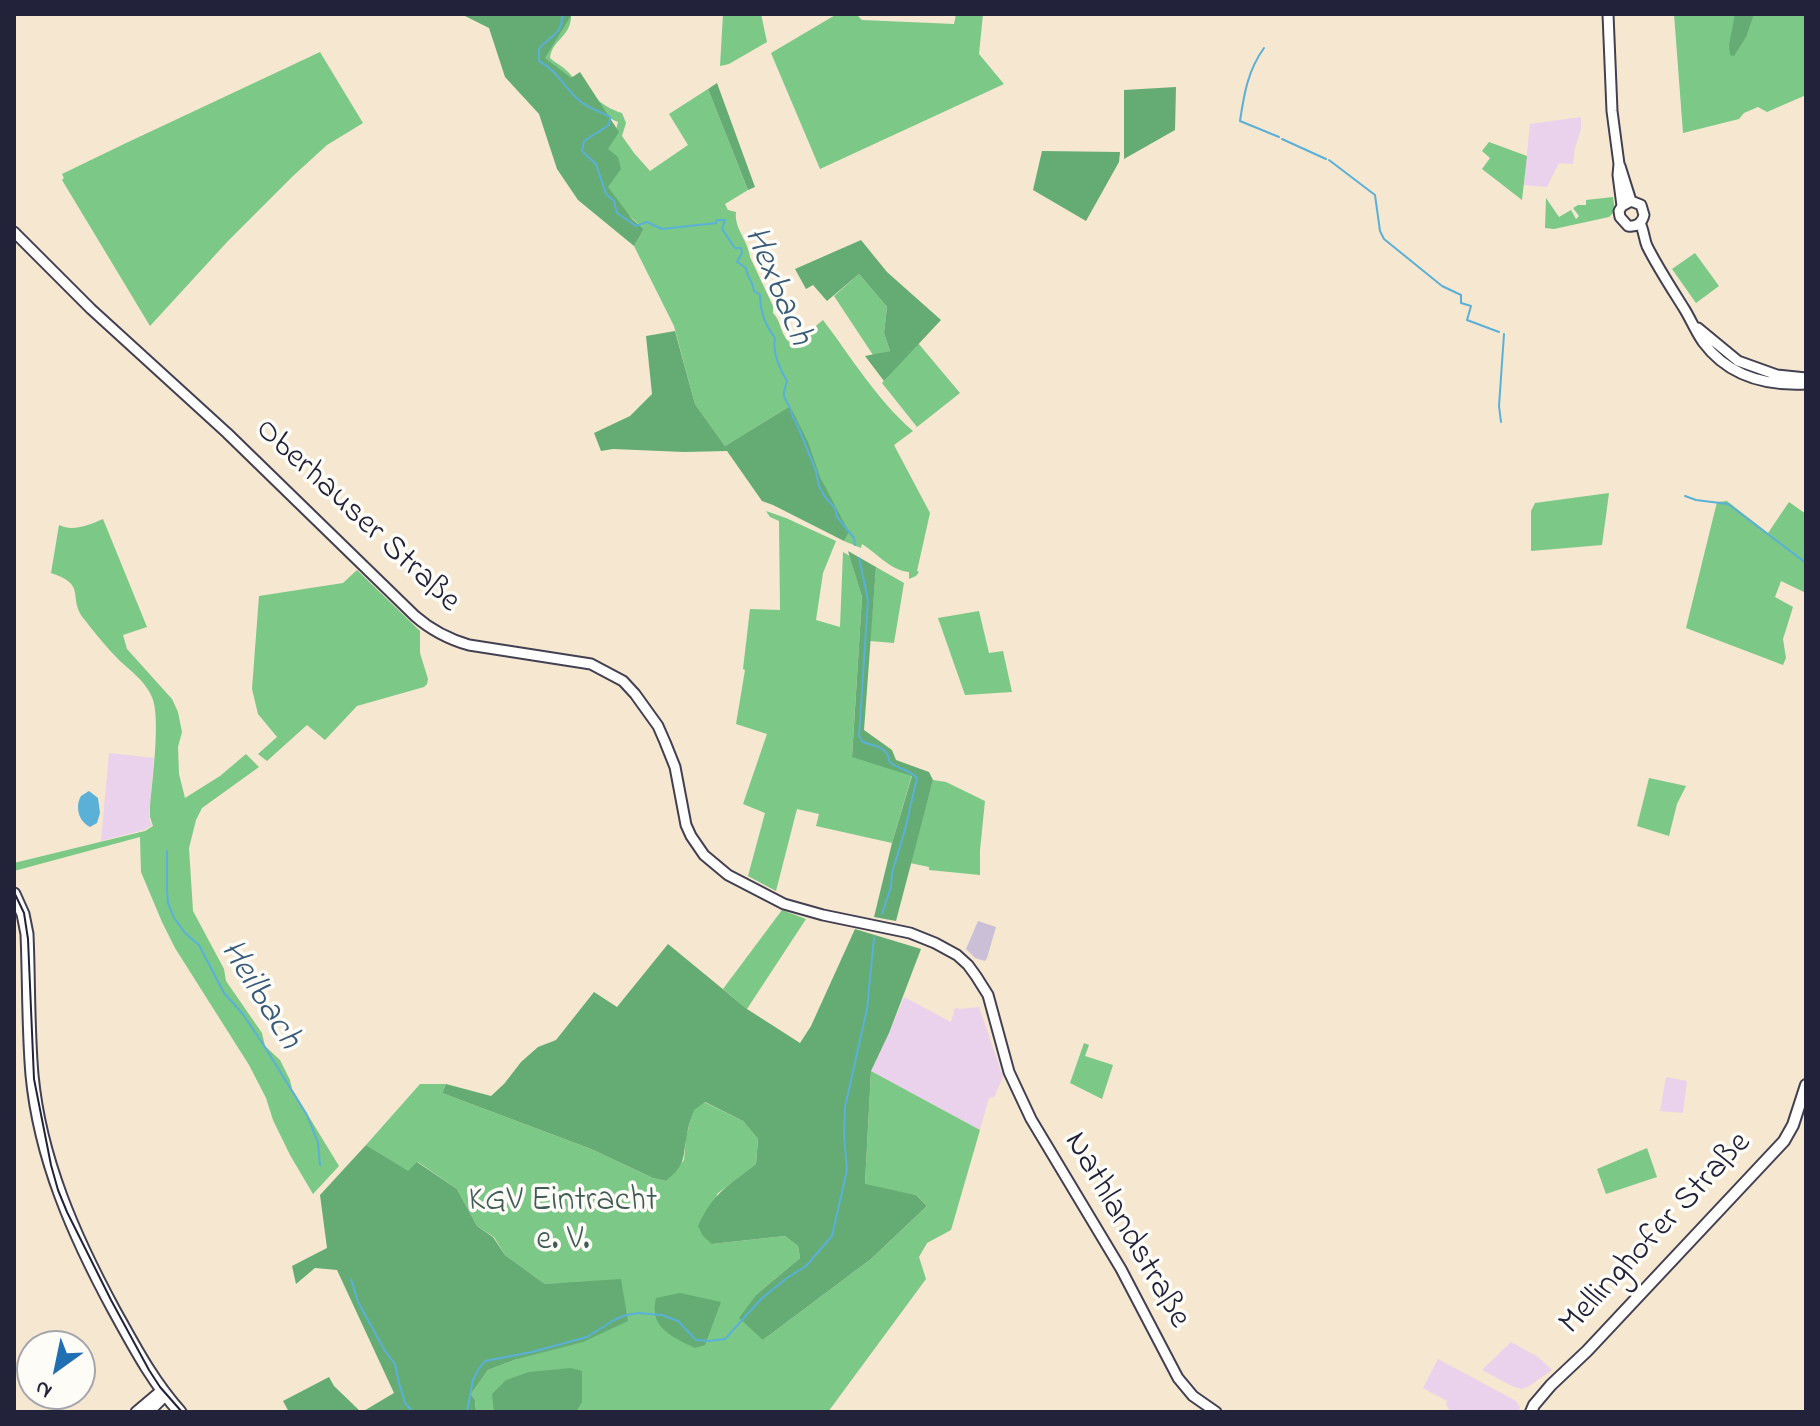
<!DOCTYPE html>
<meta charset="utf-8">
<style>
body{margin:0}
#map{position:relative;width:1820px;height:1426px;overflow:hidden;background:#f5e7d0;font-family:"Indie Flower",sans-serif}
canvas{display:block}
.frame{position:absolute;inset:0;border:16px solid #22223b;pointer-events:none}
.north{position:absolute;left:16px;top:1330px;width:80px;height:80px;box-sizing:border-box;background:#fdfcf7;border:2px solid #a5a5ac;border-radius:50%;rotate:213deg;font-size:22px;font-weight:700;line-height:32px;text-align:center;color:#22223b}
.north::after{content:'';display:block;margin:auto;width:28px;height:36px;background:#1f6fb2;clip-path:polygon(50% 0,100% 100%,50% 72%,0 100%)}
</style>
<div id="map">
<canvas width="1820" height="1426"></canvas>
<div class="frame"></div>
<div class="north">N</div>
</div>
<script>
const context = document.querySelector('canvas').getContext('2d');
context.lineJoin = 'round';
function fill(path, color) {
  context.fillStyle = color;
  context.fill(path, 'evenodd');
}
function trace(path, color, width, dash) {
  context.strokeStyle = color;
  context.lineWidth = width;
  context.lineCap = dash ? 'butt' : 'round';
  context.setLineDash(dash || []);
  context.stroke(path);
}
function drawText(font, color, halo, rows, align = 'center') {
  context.font = font + ' "Indie Flower",sans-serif';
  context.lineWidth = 7;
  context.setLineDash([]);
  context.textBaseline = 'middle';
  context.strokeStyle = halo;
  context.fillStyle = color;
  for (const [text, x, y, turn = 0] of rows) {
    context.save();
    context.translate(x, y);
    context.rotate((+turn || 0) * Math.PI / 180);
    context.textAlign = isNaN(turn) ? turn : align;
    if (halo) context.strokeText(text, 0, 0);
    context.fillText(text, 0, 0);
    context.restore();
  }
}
const built = new Path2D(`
 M 1581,117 L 1581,129 L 1575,148 L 1573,164 L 1559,163 L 1547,187 L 1524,185 L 1530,124 Z
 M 109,753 L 154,758 L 149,819 L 152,825 L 144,830 L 101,841 Z
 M 904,997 L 951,1022 L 955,1008 L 960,1009 L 979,1007 L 1003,1077 L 994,1097 L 989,1098 L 980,1130 L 871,1071 L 889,1033 Z
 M 1666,1077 L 1687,1081 L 1683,1113 L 1660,1111 Z
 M 1511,1342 L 1538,1357 L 1552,1370 L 1529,1386 L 1522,1389 L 1514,1387 L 1482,1370 Z
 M 1438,1359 L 1516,1401 L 1520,1407 L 1519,1412 L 1451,1412 L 1446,1405 L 1447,1401 L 1423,1388 Z`);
const industrial = new Path2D(`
 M 978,921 L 996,927 L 987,958 L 985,961 L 975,958 L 966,949 Z`);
const green = new Path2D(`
 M 571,14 C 572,37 552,39 550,58 C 555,63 561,65 566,70 C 582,86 600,107 622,113 L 626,123 L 622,136 L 634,153 L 650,171 L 688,145 L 669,114 L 708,89 L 748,190 L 725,204 L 728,210 L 736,212 C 734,229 748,240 750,257 L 773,306 L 773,313 C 780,320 780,329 785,337 C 786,340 790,342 793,345 L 823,320 C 852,358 876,399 913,431 L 894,445 L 930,513 L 917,571 L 919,572 L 916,576 L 909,579 L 909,572 C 890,570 878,554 862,544 L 861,548 L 844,541 L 848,533 L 823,485 L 790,406 L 725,446 L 695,404 L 674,326 L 634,246 L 644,229 L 606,195 L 605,151 L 614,137 L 618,122 L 609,118 L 543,67 L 546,47 Z
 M 723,14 L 761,14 L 767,42 L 729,64 L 720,66 Z
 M 837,14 L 856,14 L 862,20 L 954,24 L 956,14 L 983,14 L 979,54 L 1004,84 L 820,169 L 771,53 Z
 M 1674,14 L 1806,14 L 1806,95 L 1767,112 L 1758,107 L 1744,113 L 1739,119 L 1683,133 Z
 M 320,52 L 363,123 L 327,145 L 293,176 L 228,241 L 150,326 L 62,180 L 64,178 L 62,174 L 124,144 Z
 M 1489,142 L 1527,156 L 1522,200 L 1482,169 L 1490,158 L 1482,151 Z
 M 1613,197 L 1615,211 L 1609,217 L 1554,229 L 1545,228 L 1546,198 L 1559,217 L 1571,210 L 1576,219 L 1579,216 L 1573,208 L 1578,205 L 1586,205 L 1586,200 Z
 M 1695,253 L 1719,286 L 1696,303 L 1672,269 Z
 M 859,274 L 887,307 L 884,333 L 890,351 L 873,355 L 834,296 Z
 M 918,343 L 960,393 L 917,427 L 882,383 Z
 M 1609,493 L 1602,545 L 1531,551 L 1531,511 L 1535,503 Z
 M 1727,501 L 1768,533 L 1789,502 L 1806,514 L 1806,593 L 1781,581 L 1775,597 L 1793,607 L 1783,639 L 1786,658 L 1783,665 L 1686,628 L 1717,502 Z
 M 766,511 L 786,518 L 836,541 L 823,573 L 816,620 L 840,627 L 843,552 L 850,556 L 862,597 L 852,756 L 912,775 L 892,843 L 816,826 L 819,814 L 797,809 L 776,891 L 748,876 L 765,813 L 743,804 L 767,734 L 736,724 L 745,670 L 743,669 L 750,609 L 780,610 L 779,521 L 770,517 Z
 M 103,519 L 147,627 L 123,635 L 127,649 L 172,699 L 178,712 L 182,732 L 178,747 L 179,774 L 185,798 L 220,776 L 246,754 L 259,767 L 202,808 L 196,820 L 189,848 L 193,911 L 224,969 L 226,981 L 262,1033 L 265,1046 L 280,1060 L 290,1080 L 292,1089 L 339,1166 L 313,1194 L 290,1155 L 273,1120 L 266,1098 L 249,1065 L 175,948 L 162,922 L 141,872 L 140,837 L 14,871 L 14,863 L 145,831 L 153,826 L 150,817 L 150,807 C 152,782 161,717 152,697 C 145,681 132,672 120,661 C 107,648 95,633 84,619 C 67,597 88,585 51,573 L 59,525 C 73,532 89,525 103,519 Z
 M 876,567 L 904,583 L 894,643 L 870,641 Z
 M 357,570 L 420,631 L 420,653 L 428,679 L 427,684 L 424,687 L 357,706 L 325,740 L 307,725 L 267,761 L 258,754 L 277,737 L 258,714 L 252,689 L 259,596 L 343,583 Z
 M 979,611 L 989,653 L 1003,651 L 1012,692 L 965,695 L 938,618 Z
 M 1649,778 L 1686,786 L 1677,804 L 1669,836 L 1637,826 Z
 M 933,780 L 946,782 L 985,801 L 980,850 L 980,875 L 929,870 L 929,867 L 910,863 Z
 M 782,910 L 806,919 L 747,1009 L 723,989 Z
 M 1084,1043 L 1089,1045 L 1085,1056 L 1113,1065 L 1102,1099 L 1070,1083 Z
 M 871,1071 L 980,1130 L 951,1230 L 927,1243 L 919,1257 L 926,1279 L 828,1412 L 476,1412 L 475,1400 L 471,1394 L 488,1370 L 517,1359 L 570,1283 L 545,1284 L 505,1255 L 494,1237 L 477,1226 L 457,1189 L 418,1162 L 408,1172 L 366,1145 L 420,1084 L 446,1084 L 442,1093 L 591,1149 L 653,1178 L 666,1181 L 684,1160 L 686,1138 L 693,1110 L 704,1102 L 743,1121 L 758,1139 L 756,1164 L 717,1194 L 712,1244 L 785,1236 L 798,1246 L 800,1258 L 757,1294 L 763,1340 L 871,1259 L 927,1206 L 916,1195 L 865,1185 Z
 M 1647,1148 L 1657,1177 L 1606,1194 L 1597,1169 Z`);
const forest = new Path2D(`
 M 461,14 L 572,14 L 545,58 L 571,78 L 580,72 L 619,132 L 608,149 L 618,157 L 621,169 L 608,187 L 632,219 L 644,229 L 634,246 L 578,200 L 557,169 L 539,114 L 505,77 L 489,28 Z
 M 1735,14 L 1754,14 L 1746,37 L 1734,56 L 1730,55 L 1729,45 Z
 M 717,83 L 755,187 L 748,190 L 708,89 Z
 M 1176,87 L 1175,130 L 1124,159 L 1124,90 Z
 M 1042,151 L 1120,152 L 1119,162 L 1086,221 L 1033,190 Z
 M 861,240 L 887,272 L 941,320 L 884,381 L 865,356 L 890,351 L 884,333 L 887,307 L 859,274 L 827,301 L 813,285 L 806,289 L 795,269 Z
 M 675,331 L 695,404 L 725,446 L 790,406 L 808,442 L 820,477 L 849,532 L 844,541 L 773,505 L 762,501 L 727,451 L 684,452 L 613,449 L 601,451 L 594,433 L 630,416 L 652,394 L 646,336 Z
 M 848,551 L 876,567 L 864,730 L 892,750 L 896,760 L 929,772 L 933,780 L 896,921 L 874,917 L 892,843 L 912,776 L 852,757 L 862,597 Z
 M 855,929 L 921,949 L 889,1033 L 871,1071 L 865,1184 L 916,1195 L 927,1206 L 871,1259 L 763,1340 L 739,1318 L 757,1294 L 800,1258 L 798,1246 L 785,1236 L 712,1244 L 703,1236 L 698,1226 C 713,1193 729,1185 756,1164 L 758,1139 L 743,1121 L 705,1102 L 694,1110 C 691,1118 688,1127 687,1135 C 682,1159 687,1163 666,1181 L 653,1178 L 591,1149 L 442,1093 L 446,1084 L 491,1096 L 504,1084 L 521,1062 L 538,1047 L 556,1040 L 594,992 L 617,1007 L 668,944 L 747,1009 L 800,1043 L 811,1026 Z
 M 366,1145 L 408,1171 L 417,1162 L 457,1189 L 477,1226 L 493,1237 L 505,1255 L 545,1284 L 621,1279 L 628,1321 L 583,1342 L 517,1359 L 488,1370 L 471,1394 L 475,1400 L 476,1412 L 362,1412 L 394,1393 L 337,1270 L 315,1268 L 296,1284 L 292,1266 L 327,1248 L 320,1195 Z
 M 680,1293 L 721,1302 L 705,1345 L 695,1348 C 671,1336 649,1328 656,1298 Z
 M 571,1368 L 582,1371 L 582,1402 L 576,1412 L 494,1412 L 492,1394 L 506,1380 L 529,1372 Z
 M 329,1377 L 334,1386 L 361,1412 L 289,1412 L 283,1401 Z`);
const water = new Path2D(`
 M 89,791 L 98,798 L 100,813 L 97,823 L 90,827 C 78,821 75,806 81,796 Z`);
const stream = new Path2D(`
 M 562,14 C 563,35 550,35 539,49 L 539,61 C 559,72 565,89 581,102 C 590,109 600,111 610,117 L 609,125 L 584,141 L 582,151 L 596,164 L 606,194 L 614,201 L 617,213 L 636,226 L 647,222 L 662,229 L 716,223 L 717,220 L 725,220 L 722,229 L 735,248 L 741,248 L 742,253 L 737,262 L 746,268 C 747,278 753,281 754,291 L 760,295 C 760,311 765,325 775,338 C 772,352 780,370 787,381 C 780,402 786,395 791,411 C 795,422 789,412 796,422 L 816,471 L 819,486 L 825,497 L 835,508 L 837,517 L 854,538 L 855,545
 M 1264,48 C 1248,70 1244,94 1240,121 L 1279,137
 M 1282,139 L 1326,159
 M 1329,160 L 1375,195 L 1380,231 L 1384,239 L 1442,286 L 1461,295 L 1461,303 L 1471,306 L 1467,320 L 1499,332
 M 1501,422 L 1499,406 L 1504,334
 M 1685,496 L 1696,500 L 1728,504 L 1806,563
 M 859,558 L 868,600 L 859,736 L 863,742 C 871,745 882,746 887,754 C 893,764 884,758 894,765 C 902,770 911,771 917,778 L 905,830 L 892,873 L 891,887 L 882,914
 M 167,851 L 167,891 L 168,903 L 174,918 L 185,933 L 199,945 L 224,993 L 242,1013 L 263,1044 L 307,1115 L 318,1143 L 320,1165
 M 351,1279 L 358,1302 L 385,1351 L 395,1364 L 399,1383 L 405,1403 L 413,1412
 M 467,1412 L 473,1380 L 478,1370 L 485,1361 L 532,1352 L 587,1337 L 614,1320 L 626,1315 L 639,1313 L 662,1315 L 678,1321 L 696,1340 L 709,1341 L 725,1339 L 762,1298 L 787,1278 L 806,1266 L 832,1236 L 847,1170 L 844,1135 L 845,1107 L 867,1009 L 874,938`);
const tertiary = new Path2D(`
 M 1608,14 L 1612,111 L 1619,164 L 1618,175 L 1622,206 L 1619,211 L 1620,217 L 1628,226 C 1637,227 1642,223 1644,215 L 1641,205 L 1631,201 L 1622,206
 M 1620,166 L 1631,201
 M 1640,223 C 1644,231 1644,239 1647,246 C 1658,268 1672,289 1685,310 C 1691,320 1696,332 1703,342 C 1728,376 1766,386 1806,384
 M 14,232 L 91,309 L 227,433 L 415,616 C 431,630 448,639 469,645 L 591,664 L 623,681 L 635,694 L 658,726 L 665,742 L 675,767 L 686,825 L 691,836 L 704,855 L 728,875 L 784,904 L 823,915 L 910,933 L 935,943 L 957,955 L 968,965 L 976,976 L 988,995 L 1009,1072 L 1031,1119 L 1121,1269 L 1178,1378 L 1193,1396 L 1216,1412
 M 1698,328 L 1738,361 L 1777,375 L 1806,378
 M 136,1412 L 162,1390
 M 149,1412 L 162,1399 L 162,1390`);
const secondary = new Path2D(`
 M 1531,1412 L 1534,1405 L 1551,1385 L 1587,1351 L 1784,1141 L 1793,1125 L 1806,1085`);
const primary = new Path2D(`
 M 14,894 L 23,914 L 27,934 C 29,981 28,1028 32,1075 C 40,1159 74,1236 114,1310 C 134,1346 152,1381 180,1412`);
const tram = new Path2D(`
 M 14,892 L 24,913 L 28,939 L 34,1079 L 51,1165 L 58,1190 L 67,1212 L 111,1300 L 149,1370 L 160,1387 L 182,1412`);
const streetNames = [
 ["Oberhauser Straße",356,517,43],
 ["Nathlandstraße",1125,1231,60],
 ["Mellinghofer Straße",1657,1235,-47]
];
const parkNames = [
 ["KGV Eintracht",563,1203],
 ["e. V.",563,1242]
];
const waterNames = [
 ["Hexbach",775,287,67],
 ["Heilbach",258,996,58]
];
fill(built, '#ead1ec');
fill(industrial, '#cabfd6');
fill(green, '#7bc887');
fill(forest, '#64ac74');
fill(water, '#5bb0d7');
trace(stream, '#5bb0d7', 2);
trace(tertiary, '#424051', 13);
trace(secondary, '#424051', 14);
trace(primary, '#424051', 15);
trace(tertiary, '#fff', 9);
trace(secondary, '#fff', 10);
trace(primary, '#fff', 11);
trace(tram, '#22223b', 2);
drawText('34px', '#22223b', '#fdfcf7', streetNames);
drawText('34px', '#415c56', '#fdfcf7', parkNames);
drawText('italic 36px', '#395b79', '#fdfcf7', waterNames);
</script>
